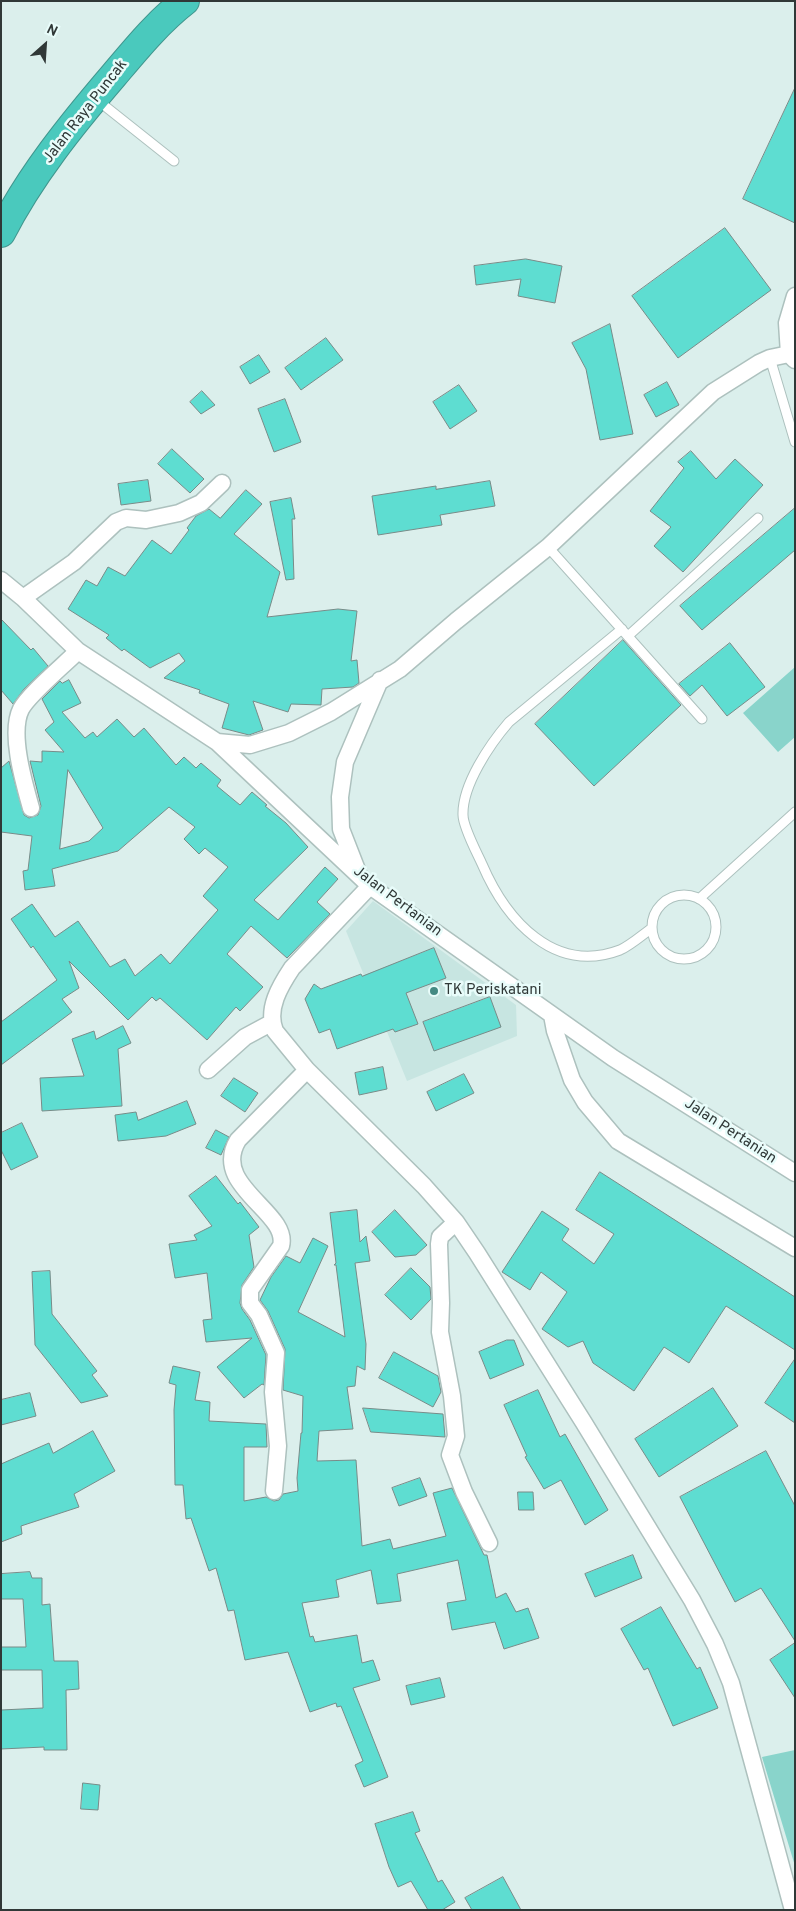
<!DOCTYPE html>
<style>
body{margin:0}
#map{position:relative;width:796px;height:1911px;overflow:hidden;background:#dbefec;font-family:Overpass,sans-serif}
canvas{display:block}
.frame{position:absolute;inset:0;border:2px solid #303837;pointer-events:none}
.north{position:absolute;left:20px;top:20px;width:50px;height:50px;-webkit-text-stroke:4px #e8fcfa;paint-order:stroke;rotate:26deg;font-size:14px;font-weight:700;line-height:20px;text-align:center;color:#303837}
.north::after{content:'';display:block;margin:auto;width:18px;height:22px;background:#303837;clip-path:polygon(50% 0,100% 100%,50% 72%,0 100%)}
</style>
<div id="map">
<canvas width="796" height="1911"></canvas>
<div class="frame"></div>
<div class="north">N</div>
</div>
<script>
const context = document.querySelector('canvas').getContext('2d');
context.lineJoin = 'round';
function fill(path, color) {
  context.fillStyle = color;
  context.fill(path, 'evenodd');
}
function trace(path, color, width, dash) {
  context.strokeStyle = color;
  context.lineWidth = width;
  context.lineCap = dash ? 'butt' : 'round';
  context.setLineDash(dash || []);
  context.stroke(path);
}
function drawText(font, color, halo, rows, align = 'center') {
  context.font = font + ' Overpass,sans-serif';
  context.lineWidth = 5;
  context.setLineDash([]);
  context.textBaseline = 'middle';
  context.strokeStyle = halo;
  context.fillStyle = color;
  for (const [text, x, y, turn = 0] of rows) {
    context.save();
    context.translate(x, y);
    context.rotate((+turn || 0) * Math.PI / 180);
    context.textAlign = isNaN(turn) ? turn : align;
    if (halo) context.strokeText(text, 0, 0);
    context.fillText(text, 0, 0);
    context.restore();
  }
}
const built = new Path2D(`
 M 373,901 L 516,1005 L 517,1036 L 407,1081 L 346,931 Z`);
const green = new Path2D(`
 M 795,667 L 795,737 L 778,752 L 743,713 Z
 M 795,1750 L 795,1866 L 762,1757 Z`);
const building = new Path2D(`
 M 795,88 L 795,223 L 743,199 Z
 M 725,228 L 771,290 L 678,358 L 632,296 Z
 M 526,259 L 562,266 L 555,303 L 518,296 L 521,279 L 476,285 L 474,266 Z
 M 610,324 L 633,434 L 600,440 L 586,369 L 572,343 Z
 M 326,338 L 343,360 L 301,390 L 285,368 Z
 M 259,355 L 270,372 L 250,384 L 240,367 Z
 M 667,382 L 679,405 L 656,417 L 644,395 Z
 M 459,385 L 477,411 L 450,429 L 433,402 Z
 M 202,391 L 215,405 L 201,414 L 190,402 Z
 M 285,399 L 301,442 L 274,452 L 258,409 Z
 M 172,449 L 204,479 L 190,493 L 158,464 Z
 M 691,451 L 716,479 L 735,459 L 763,485 L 683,572 L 654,546 L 671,527 L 650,511 L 684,468 L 678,462 Z
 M 148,480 L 151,501 L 121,505 L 118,484 Z
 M 490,481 L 495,506 L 440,515 L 442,525 L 378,535 L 372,496 L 436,486 L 436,489 Z
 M 246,490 L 262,504 L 234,534 L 280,572 L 267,617 L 338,609 L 357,611 L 351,661 L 357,660 L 359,683 L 353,687 L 322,689 L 321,705 L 291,704 L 288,712 L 253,701 L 263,730 L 249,735 L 222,728 L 229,704 L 199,693 L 200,690 L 164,678 L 185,661 L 179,653 L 150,668 L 124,649 L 122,651 L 106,638 L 109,635 L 68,609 L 86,580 L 97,586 L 108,567 L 125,576 L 152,540 L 171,554 L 189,530 L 187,528 L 196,516 L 209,509 L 220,518 Z
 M 291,498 L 295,519 L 292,519 L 294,579 L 286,580 L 270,502 Z
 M 795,508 L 795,550 L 702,630 L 680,606 Z
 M 1,619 L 31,650 L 33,648 L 48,666 L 24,689 L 13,704 L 1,690 Z
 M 623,640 L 681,705 L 594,786 L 535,724 Z
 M 730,643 L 765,687 L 727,716 L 702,685 L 690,696 L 679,684 Z
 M 69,680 L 81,703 L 62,712 L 85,738 L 93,732 L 97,737 L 117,719 L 134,737 L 144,728 L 176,765 L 184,757 L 196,768 L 201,763 L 221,780 L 217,786 L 240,805 L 252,792 L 267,805 L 265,806 L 286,823 L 308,847 L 254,900 L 278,920 L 325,867 L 338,879 L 317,902 L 330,914 L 287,958 L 251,926 L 227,954 L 263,987 L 240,1011 L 236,1007 L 207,1040 L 160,998 L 156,1001 L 152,997 L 128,1020 L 69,961 L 79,988 L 62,999 L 72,1012 L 1,1065 L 1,1022 L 57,980 L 33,946 L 31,948 L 11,919 L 32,904 L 55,937 L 78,921 L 110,967 L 125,959 L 135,976 L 161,954 L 170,964 L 218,910 L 203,896 L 228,867 L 205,848 L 199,854 L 184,839 L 195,827 L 169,807 L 118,851 L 52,869 L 55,886 L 25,890 L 23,871 L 28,870 L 32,836 L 1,832 L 1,768 L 9,761 L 24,815 L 29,818 L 38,815 L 41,806 L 30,761 L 42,762 L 42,751 L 64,752 L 45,730 L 54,722 L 42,699 L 60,681 L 62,683 ZM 68,770 L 103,828 L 89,841 L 60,849 Z
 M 434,948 L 446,978 L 406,993 L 418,1024 L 395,1032 L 393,1029 L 337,1049 L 330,1029 L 319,1033 L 305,999 L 314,984 L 321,989 L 361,974 L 362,976 Z
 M 490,997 L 501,1027 L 434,1051 L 423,1022 Z
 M 123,1026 L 131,1043 L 118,1049 L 122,1106 L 42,1111 L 40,1078 L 84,1076 L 72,1039 L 94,1031 L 96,1039 Z
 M 383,1067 L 387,1089 L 359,1095 L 355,1073 Z
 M 464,1074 L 474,1093 L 436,1111 L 427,1092 Z
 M 234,1078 L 258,1093 L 245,1112 L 221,1096 Z
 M 187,1101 L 196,1124 L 166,1136 L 118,1141 L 115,1115 L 136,1112 L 138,1120 Z
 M 22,1123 L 38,1157 L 11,1170 L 1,1150 L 1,1133 Z
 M 216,1130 L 229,1137 L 221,1155 L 206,1148 Z
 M 600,1172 L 795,1297 L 795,1350 L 726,1306 L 689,1363 L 664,1347 L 634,1391 L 593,1363 L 583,1341 L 568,1347 L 542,1329 L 567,1292 L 541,1272 L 530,1290 L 502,1272 L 542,1211 L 569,1229 L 562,1240 L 594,1264 L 614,1234 L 576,1210 Z
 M 216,1176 L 238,1204 L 240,1202 L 259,1227 L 249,1235 L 254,1267 L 242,1285 L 240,1303 L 242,1309 L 250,1320 L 266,1355 L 264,1385 L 262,1384 L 244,1398 L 217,1367 L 252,1338 L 206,1342 L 203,1320 L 212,1319 L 207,1273 L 175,1278 L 169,1244 L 197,1240 L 194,1235 L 212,1226 L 189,1196 Z
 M 357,1210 L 360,1242 L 366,1236 L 370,1261 L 355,1263 L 366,1344 L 365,1370 L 357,1366 L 355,1386 L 347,1387 L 353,1429 L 319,1431 L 317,1461 L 356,1460 L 362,1546 L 390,1539 L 393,1549 L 446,1536 L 433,1493 L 452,1488 L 484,1555 L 487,1555 L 496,1598 L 506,1593 L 516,1612 L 528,1608 L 539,1638 L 504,1649 L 495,1622 L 452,1630 L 447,1603 L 466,1600 L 458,1560 L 397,1574 L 401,1601 L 377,1604 L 371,1570 L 336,1580 L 339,1597 L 302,1603 L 310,1637 L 313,1636 L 315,1642 L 357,1635 L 362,1663 L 373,1660 L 380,1680 L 353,1688 L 388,1777 L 364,1787 L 355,1765 L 363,1761 L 341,1706 L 337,1707 L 336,1703 L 310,1712 L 288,1652 L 245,1660 L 234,1610 L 228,1611 L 216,1568 L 209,1571 L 191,1518 L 186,1519 L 183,1485 L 175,1485 L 174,1410 L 176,1385 L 169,1383 L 173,1366 L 200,1372 L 195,1400 L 210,1402 L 209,1421 L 266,1424 L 267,1447 L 244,1447 L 244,1501 L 266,1497 L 274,1501 L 279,1500 L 283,1494 L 298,1491 L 297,1478 L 301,1433 L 302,1433 L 303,1396 L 283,1390 L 285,1349 L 268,1311 L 260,1300 L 271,1277 L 286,1256 L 300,1263 L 313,1238 L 328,1246 L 298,1312 L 345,1337 L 336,1265 L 334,1265 L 336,1263 L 330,1213 Z
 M 395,1210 L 427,1245 L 416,1255 L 395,1257 L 372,1232 Z
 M 411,1268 L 430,1287 L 431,1299 L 411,1320 L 385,1295 Z
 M 50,1271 L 52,1314 L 97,1371 L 92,1375 L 108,1396 L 81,1403 L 35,1345 L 32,1272 Z
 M 507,1340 L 514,1340 L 524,1365 L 490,1379 L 479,1352 Z
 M 394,1352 L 438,1376 L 441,1392 L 433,1407 L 379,1378 Z
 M 795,1359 L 795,1423 L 765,1403 Z
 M 713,1388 L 738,1426 L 659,1477 L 635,1439 Z
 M 538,1390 L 560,1437 L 565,1434 L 608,1510 L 585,1525 L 561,1480 L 544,1489 L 525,1457 L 527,1456 L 504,1405 Z
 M 30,1393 L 36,1416 L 1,1425 L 1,1400 Z
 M 363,1408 L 443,1414 L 445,1437 L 371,1432 Z
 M 93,1431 L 115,1471 L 74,1494 L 79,1507 L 21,1526 L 22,1534 L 1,1542 L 1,1464 L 49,1443 L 53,1453 Z
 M 766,1451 L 795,1506 L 795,1641 L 761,1588 L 735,1602 L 680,1497 Z
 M 420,1478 L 427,1496 L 399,1506 L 392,1488 Z
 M 518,1492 L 533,1492 L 534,1510 L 519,1510 Z
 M 633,1555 L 642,1578 L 595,1597 L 585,1574 Z
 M 30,1572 L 32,1578 L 42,1578 L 42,1605 L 50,1604 L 54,1661 L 78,1661 L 79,1689 L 66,1690 L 67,1750 L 44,1750 L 44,1747 L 1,1749 L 1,1710 L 43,1708 L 42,1670 L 1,1670 L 1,1647 L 26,1647 L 23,1599 L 1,1599 L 1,1574 Z
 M 661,1607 L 697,1669 L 700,1667 L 718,1708 L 673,1726 L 648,1668 L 644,1670 L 621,1629 Z
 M 795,1643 L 795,1698 L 770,1660 Z
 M 440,1678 L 445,1697 L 411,1705 L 406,1686 Z
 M 83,1783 L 100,1785 L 98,1810 L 81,1809 Z
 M 413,1812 L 420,1831 L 415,1833 L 438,1882 L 442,1880 L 455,1902 L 442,1910 L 428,1910 L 411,1881 L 398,1887 L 389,1867 L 375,1824 Z
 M 503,1877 L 521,1910 L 472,1910 L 465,1898 Z`);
const lane = new Path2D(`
 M 96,99 L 174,161
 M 770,358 L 795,442
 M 548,547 L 702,719
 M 622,629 L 509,722 C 490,744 462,785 463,815 C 463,827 477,853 482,864 C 506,920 554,975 620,950 C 631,945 642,935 652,928
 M 628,636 L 758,518
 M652 927a32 32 0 1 1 64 0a32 32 0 1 1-64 0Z
 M 699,899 L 795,812`);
const street = new Path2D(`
 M 795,296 L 787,323 L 789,354 L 795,360
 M 1,580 L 23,598 L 78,651 L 217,742 L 370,886 L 613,1058 L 795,1173
 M 23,598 L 74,562 L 116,522 L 126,518 L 146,520 L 179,513 L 201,503 L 222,483
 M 217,742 L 250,745 L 289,733 L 331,712 L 400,669 L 456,621 L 548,547 L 713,392 L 759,363 L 770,358 L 789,354
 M 31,808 C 24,783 9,733 21,709 C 29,694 64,665 78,651
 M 357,870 L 341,829 L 340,797 L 345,762 L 380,680
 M 370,886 L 292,968 C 280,986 266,1009 275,1031 L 307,1070 L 424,1186 L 456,1222 L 477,1253 L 584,1423 L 692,1600 L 715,1644 L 731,1683 L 793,1910
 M 552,1015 L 555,1031 L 572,1080 L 585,1102 L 618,1141 L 795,1248
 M 208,1070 L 245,1037 L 271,1023
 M 456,1222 L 440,1237 L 439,1244 L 441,1303 L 440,1332 L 452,1396 L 456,1436 L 450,1455 L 464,1492 L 489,1543
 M 274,1491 L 278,1446 L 273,1392 L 276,1353 L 259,1315 L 250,1303 L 250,1290 L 281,1246 C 290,1212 210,1186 238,1140 L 307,1070`);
const highway = new Path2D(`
 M 1,233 C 30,176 72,124 114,75 C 136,49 158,22 185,1`);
const markers = [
 [434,991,5,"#448a83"]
];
const streetNames = [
 ["Jalan Raya Puncak",86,112,-52],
 ["Jalan Pertanian",397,902,37],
 ["Jalan Pertanian",730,1132,33]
];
const poiNames = [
 ["TK Periskatani",444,991]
];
fill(built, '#c7e5e1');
fill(green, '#89d4cb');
fill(building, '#5eddd1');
trace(building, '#788b88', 1);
trace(lane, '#adc1be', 11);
trace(street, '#adc1be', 19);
trace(highway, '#41968e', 30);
trace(lane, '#fff', 9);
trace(street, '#fff', 16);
trace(highway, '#4ac9bd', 28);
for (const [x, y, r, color] of markers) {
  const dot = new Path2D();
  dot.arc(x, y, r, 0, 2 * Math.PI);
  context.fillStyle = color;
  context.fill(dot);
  trace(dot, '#e8fcfa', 2);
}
drawText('15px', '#303837', '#e8fcfa', streetNames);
drawText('15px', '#303837', '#e8fcfa', poiNames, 'left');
</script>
